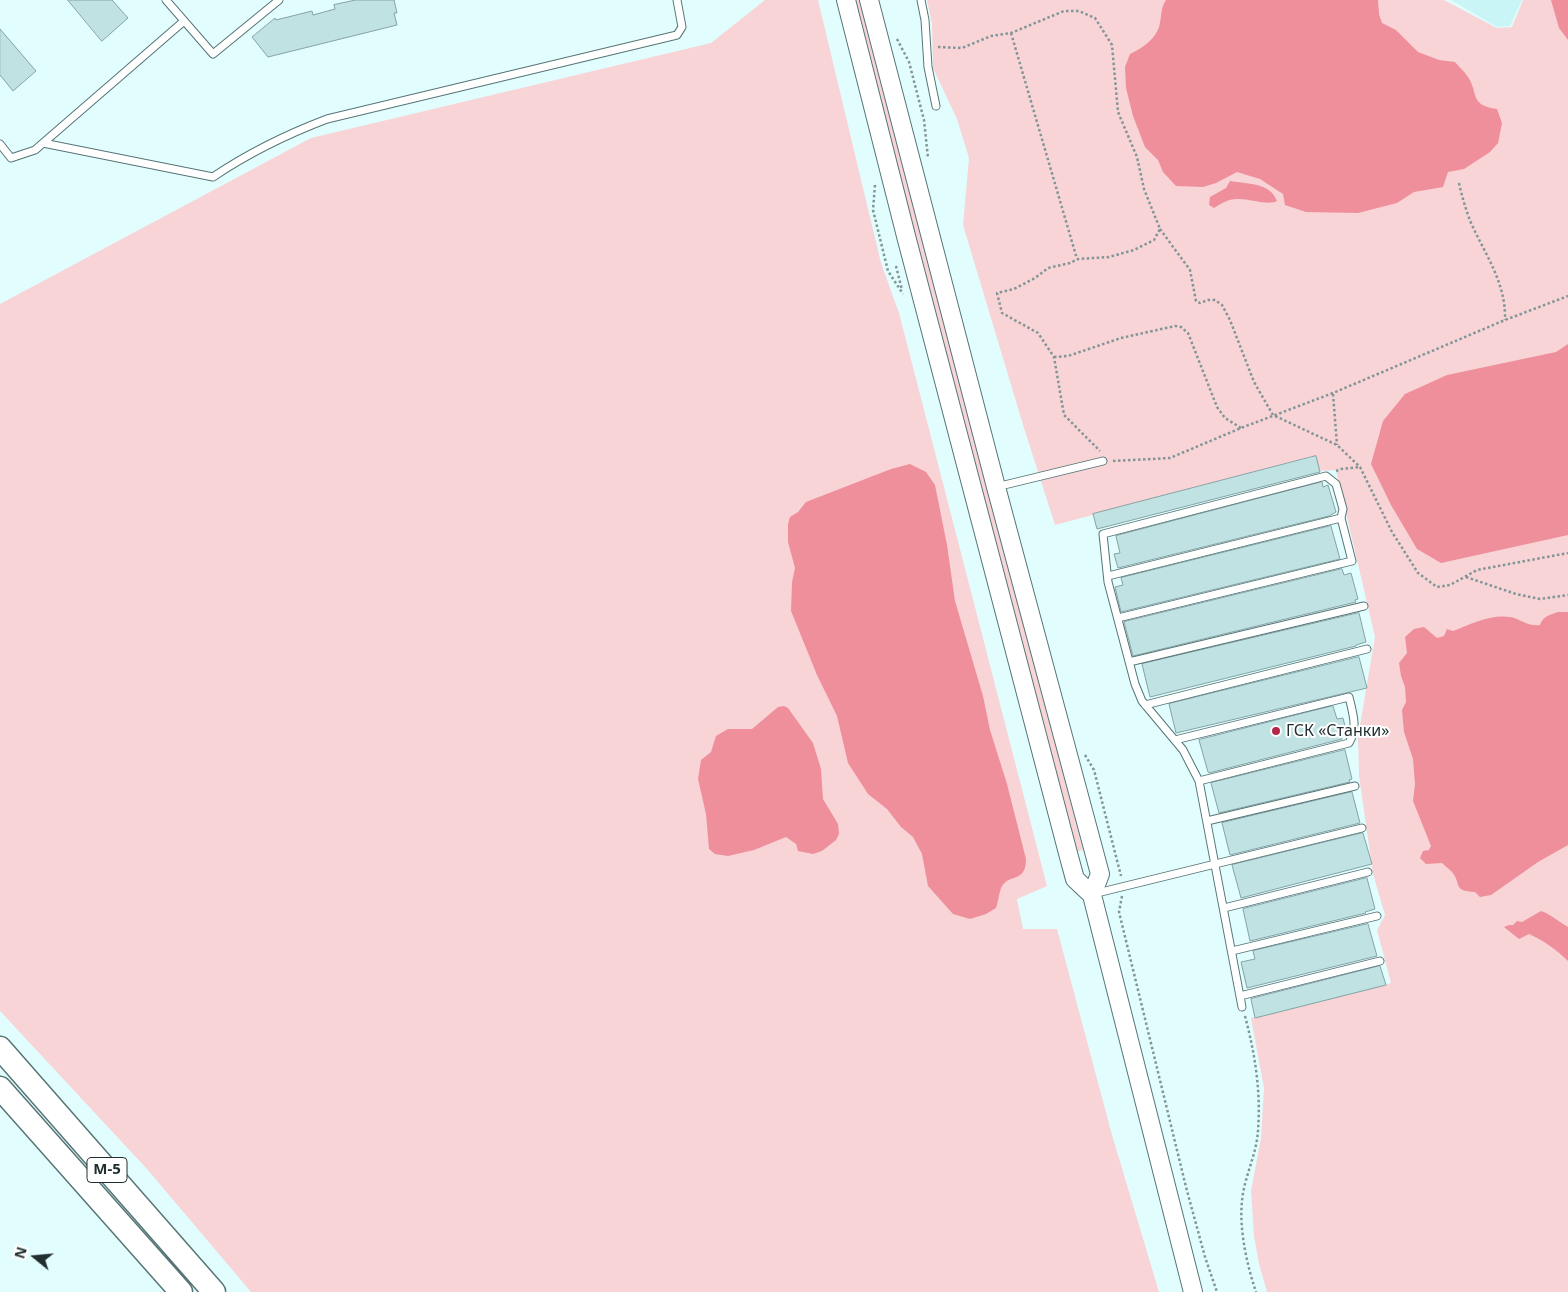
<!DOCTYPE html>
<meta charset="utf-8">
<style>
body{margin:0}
#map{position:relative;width:1568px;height:1292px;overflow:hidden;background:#e2fdfe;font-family:"Noto Sans",sans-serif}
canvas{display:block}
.north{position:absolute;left:10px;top:1232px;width:50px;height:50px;-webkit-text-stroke:4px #fff;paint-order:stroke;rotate:287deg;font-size:14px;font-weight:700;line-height:20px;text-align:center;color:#212e2f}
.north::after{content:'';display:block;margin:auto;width:18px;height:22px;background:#212e2f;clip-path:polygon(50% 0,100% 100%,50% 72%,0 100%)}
</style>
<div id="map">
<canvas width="1568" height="1292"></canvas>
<div class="north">N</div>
</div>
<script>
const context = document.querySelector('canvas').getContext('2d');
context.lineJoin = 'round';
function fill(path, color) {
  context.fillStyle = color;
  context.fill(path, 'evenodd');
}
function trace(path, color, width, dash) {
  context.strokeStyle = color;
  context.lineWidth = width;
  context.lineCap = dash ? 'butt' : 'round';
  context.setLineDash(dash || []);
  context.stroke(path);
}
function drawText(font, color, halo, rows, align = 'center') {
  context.font = font + ' "Noto Sans",sans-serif';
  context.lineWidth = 4;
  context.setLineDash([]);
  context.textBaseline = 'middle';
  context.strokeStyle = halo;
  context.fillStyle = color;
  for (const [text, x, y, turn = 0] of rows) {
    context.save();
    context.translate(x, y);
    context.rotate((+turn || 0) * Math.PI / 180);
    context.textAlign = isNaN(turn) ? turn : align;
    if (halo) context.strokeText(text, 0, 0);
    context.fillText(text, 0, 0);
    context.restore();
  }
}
const built = new Path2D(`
 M 1451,0 L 1522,0 L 1510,26 L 1497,27 Z`);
const green = new Path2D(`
 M 765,0 L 818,0 L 881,263 L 899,313 L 1047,886 L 1017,899 L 1023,929 L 1057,929 L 1112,1135 L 1159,1292 L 251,1292 L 147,1169 L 0,1011 L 0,304 L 311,138 L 711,43 Z
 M 855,0 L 863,0 L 920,226 L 1083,850 L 1075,852 L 969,447 Z
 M 927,0 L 1444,0 L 1497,28 L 1512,27 L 1523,0 L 1568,0 L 1568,1292 L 1267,1292 L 1259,1264 L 1254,1236 L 1251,1191 L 1261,1138 L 1264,1088 L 1251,1018 L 1391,983 L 1377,930 L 1385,915 L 1373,874 L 1359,776 L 1358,737 L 1375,637 L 1336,470 L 1317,471 L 1313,456 L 1055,525 L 1024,428 L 963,225 L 969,158 L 957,119 L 933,68 L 932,24 Z`);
const water = new Path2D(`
 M 1166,0 L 1378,0 L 1379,14 L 1382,23 L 1396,30 L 1418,52 L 1439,60 L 1455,62 C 1459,67 1465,72 1468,77 C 1479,94 1469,105 1497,109 L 1502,123 L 1498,143 L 1490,152 L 1464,169 L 1448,172 L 1443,187 L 1414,192 L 1397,203 L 1358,213 L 1306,212 L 1285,205 L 1283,194 L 1260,179 L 1237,172 L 1216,183 L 1203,187 L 1176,186 L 1163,172 L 1158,160 L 1145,147 L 1133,116 L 1126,88 L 1125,67 L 1130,54 C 1142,48 1154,41 1159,27 C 1162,17 1160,9 1166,0 Z
 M 1551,0 L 1568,0 L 1568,40 L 1559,28 Z
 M 1230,181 C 1246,184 1270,182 1277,201 C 1268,206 1248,198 1237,199 C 1228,199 1222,203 1214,208 L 1209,205 L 1210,197 L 1226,188 Z
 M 1568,344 L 1568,535 L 1441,563 L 1417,549 L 1391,505 L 1371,464 L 1383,421 L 1405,394 L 1447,375 L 1556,352 Z
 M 910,464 L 926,472 L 935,485 L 947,545 L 955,601 L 983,696 L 990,730 L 1007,784 L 1026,859 C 1026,884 1009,872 1001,888 C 999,894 998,902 996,908 L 986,914 L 970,919 L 953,914 L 928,886 L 922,854 L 913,837 L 901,827 L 887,809 L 868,794 L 848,763 L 837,716 L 817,675 L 791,611 L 792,582 L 795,568 L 788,542 L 788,524 L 790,517 L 798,512 L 806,502 L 891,469 Z
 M 1558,612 L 1568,612 L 1568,845 L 1538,862 L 1491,895 L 1480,897 L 1475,892 C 1452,891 1462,884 1452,872 C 1449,869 1445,866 1442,863 L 1426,864 L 1420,858 L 1423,851 L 1429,850 L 1431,846 L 1413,801 L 1415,784 L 1413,759 L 1404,732 L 1402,710 L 1406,702 L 1405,687 L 1401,676 L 1399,663 L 1407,653 L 1405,637 L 1414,629 L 1424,627 L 1437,638 L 1444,636 L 1447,629 L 1453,631 C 1471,624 1490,614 1510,617 C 1521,619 1528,627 1540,625 C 1543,616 1550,615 1558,612 Z
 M 784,706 L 788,708 L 813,743 L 821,769 L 823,799 L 838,824 L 839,834 L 836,840 L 822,851 L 813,854 L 798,851 L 796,844 L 786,837 L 754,850 L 728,856 L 715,854 L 709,849 L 706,814 L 698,779 L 701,760 L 711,752 L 716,736 L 728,729 L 752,729 L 778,707 Z
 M 1541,911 C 1550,914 1559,922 1568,927 L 1568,961 C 1557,950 1543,940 1529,934 L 1519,939 L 1504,927 L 1509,925 L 1513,925 L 1517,921 L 1522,922 Z`);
const building = new Path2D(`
 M 68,0 L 112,0 L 128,18 L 102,41 Z
 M 356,0 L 394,0 L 397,13 L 394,13 L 397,25 L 268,57 L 252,37 L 275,18 L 276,20 L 312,11 L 313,15 L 335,9 L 334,5 Z
 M 0,29 L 36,71 L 13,91 L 0,75 Z
 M 1316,456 L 1320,472 L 1097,529 L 1093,514 Z
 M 1322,482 L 1323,487 L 1328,485 L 1336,512 L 1329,516 L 1118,568 L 1114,554 L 1120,553 L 1116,536 Z
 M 1331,526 L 1340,559 L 1121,612 L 1115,587 L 1123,585 L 1121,578 Z
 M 1342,569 L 1344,575 L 1351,573 L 1358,599 L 1355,600 L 1356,602 L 1133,656 L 1124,622 Z
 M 1359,613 L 1366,642 L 1356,645 L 1356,646 L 1150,697 L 1142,664 Z
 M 1359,657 L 1367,688 L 1176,733 L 1169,704 Z
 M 1333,706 L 1337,719 L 1343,718 L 1347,734 L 1341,736 L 1342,739 L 1209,773 L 1208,772 L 1199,740 Z
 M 1345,750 L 1352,779 L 1349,780 L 1350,782 L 1219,813 L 1211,783 Z
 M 1352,792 L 1360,823 L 1230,855 L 1222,823 Z
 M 1363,833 L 1372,864 L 1241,898 L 1232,865 Z
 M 1367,878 L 1375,909 L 1365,912 L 1366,913 L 1250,941 L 1243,909 Z
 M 1368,924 L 1377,956 L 1247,988 L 1241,962 L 1255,959 L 1253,951 Z
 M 1380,966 L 1386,985 L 1255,1018 L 1251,999 Z`);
const path = new Path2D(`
 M 1011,33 L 1077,259
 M 897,39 L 909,62 L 924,120 L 928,158
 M 938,47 L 962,48 L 991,36 L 1011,33 L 1064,11 L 1079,11 L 1095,18 L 1112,45 L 1118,112 L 1137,157 L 1144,189 L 1160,229 L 1154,240 L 1134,250 L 1109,257 L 1078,259 L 1070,263 L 1048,268 L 1035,278 L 1014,289 L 997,293 L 1002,313 L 1038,333 L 1054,357 L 1064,415 L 1100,451
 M 1459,183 C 1462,197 1466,210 1471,223 C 1486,256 1506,283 1505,320
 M 875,185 L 873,210 L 888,271 L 903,294
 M 1160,229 L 1190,270 L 1196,301 L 1200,303 L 1208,300 L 1215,300 L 1222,305 L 1230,320 L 1254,382 L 1273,415 L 1337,445 L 1360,467 L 1392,532 L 1418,573 L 1437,587 L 1450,585 L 1477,570 L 1568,553
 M 896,266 L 902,290
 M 1054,357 L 1068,356 L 1121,338 L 1175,326 L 1181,327 L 1188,333 L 1217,407 L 1225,418 L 1241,428
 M 1333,394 L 1337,445
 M 1113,461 L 1170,458 L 1241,428 L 1333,393 L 1505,320 L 1568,296
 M 1336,471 L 1341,469 L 1360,467
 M 1466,577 L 1516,594 L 1540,599 L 1568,595
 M 1085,755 L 1094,770 L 1121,876
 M 1122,896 L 1119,912 L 1186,1187 L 1205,1257 L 1217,1292
 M 1245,1016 C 1255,1054 1261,1091 1258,1130 C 1257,1154 1244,1177 1242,1201 C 1239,1230 1247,1265 1256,1292`);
const service = new Path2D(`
 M 166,0 L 213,54 L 279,0
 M 921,0 L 925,20 L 928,67 L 936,106
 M 43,143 L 213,177 C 250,152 285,135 327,119 L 677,35 L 682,27 L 677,0
 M 0,144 L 11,158 L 35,150 L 184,21
 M 996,487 L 1103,461
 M 1108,576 L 1341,518 L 1343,509 L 1336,484 L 1326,476 L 1103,534 L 1108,582 L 1135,684 L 1142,701 L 1183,750 L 1199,781 L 1242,1007
 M 1118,618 L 1352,561 L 1341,518
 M 1129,662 L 1364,606
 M 1145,705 L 1367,649
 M 1175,740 L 1349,697 C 1353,714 1358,728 1349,743 L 1199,781
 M 1207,821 L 1355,786
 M 1093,894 L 1362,828
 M 1224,908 L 1368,872
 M 1232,951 L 1377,916
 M 1240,996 L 1380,961`);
const tertiary = new Path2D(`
 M 846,0 L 906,236 L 1069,857 L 1075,879 L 1092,895 L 1193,1292
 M 869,0 L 996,487 L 1100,874 L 1092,895`);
const trunk = new Path2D(`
 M 0,1048 L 214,1292
 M 0,1088 L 181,1292`);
const markers = [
 [1276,731,5,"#b6254a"]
];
const shields = [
 [107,1170,40]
];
const shieldNames = [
 ["М-5",107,1170]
];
const poiNames = [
 ["ГСК «Станки»",1286,731]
];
fill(built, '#c9f5f6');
fill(green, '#f8d4d7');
fill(water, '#ee8f9b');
fill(building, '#c1e2e3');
trace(building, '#83a3a4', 1);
trace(service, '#577576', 9);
trace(tertiary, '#577576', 20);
trace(trunk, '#577576', 25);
trace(path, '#819596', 2.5, [2.5, 2.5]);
trace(service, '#fff', 7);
trace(tertiary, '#fff', 18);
trace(trunk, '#fff', 22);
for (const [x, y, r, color] of markers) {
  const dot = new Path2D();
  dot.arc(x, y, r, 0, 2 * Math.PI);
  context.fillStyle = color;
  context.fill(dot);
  trace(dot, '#fff', 2);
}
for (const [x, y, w] of shields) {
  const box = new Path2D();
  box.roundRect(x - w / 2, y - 12.5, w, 25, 4);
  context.fillStyle = '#fff';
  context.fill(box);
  trace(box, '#212e2f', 1);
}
drawText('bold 15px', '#212e2f', null, shieldNames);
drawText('16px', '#212e2f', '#fff', poiNames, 'left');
</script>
